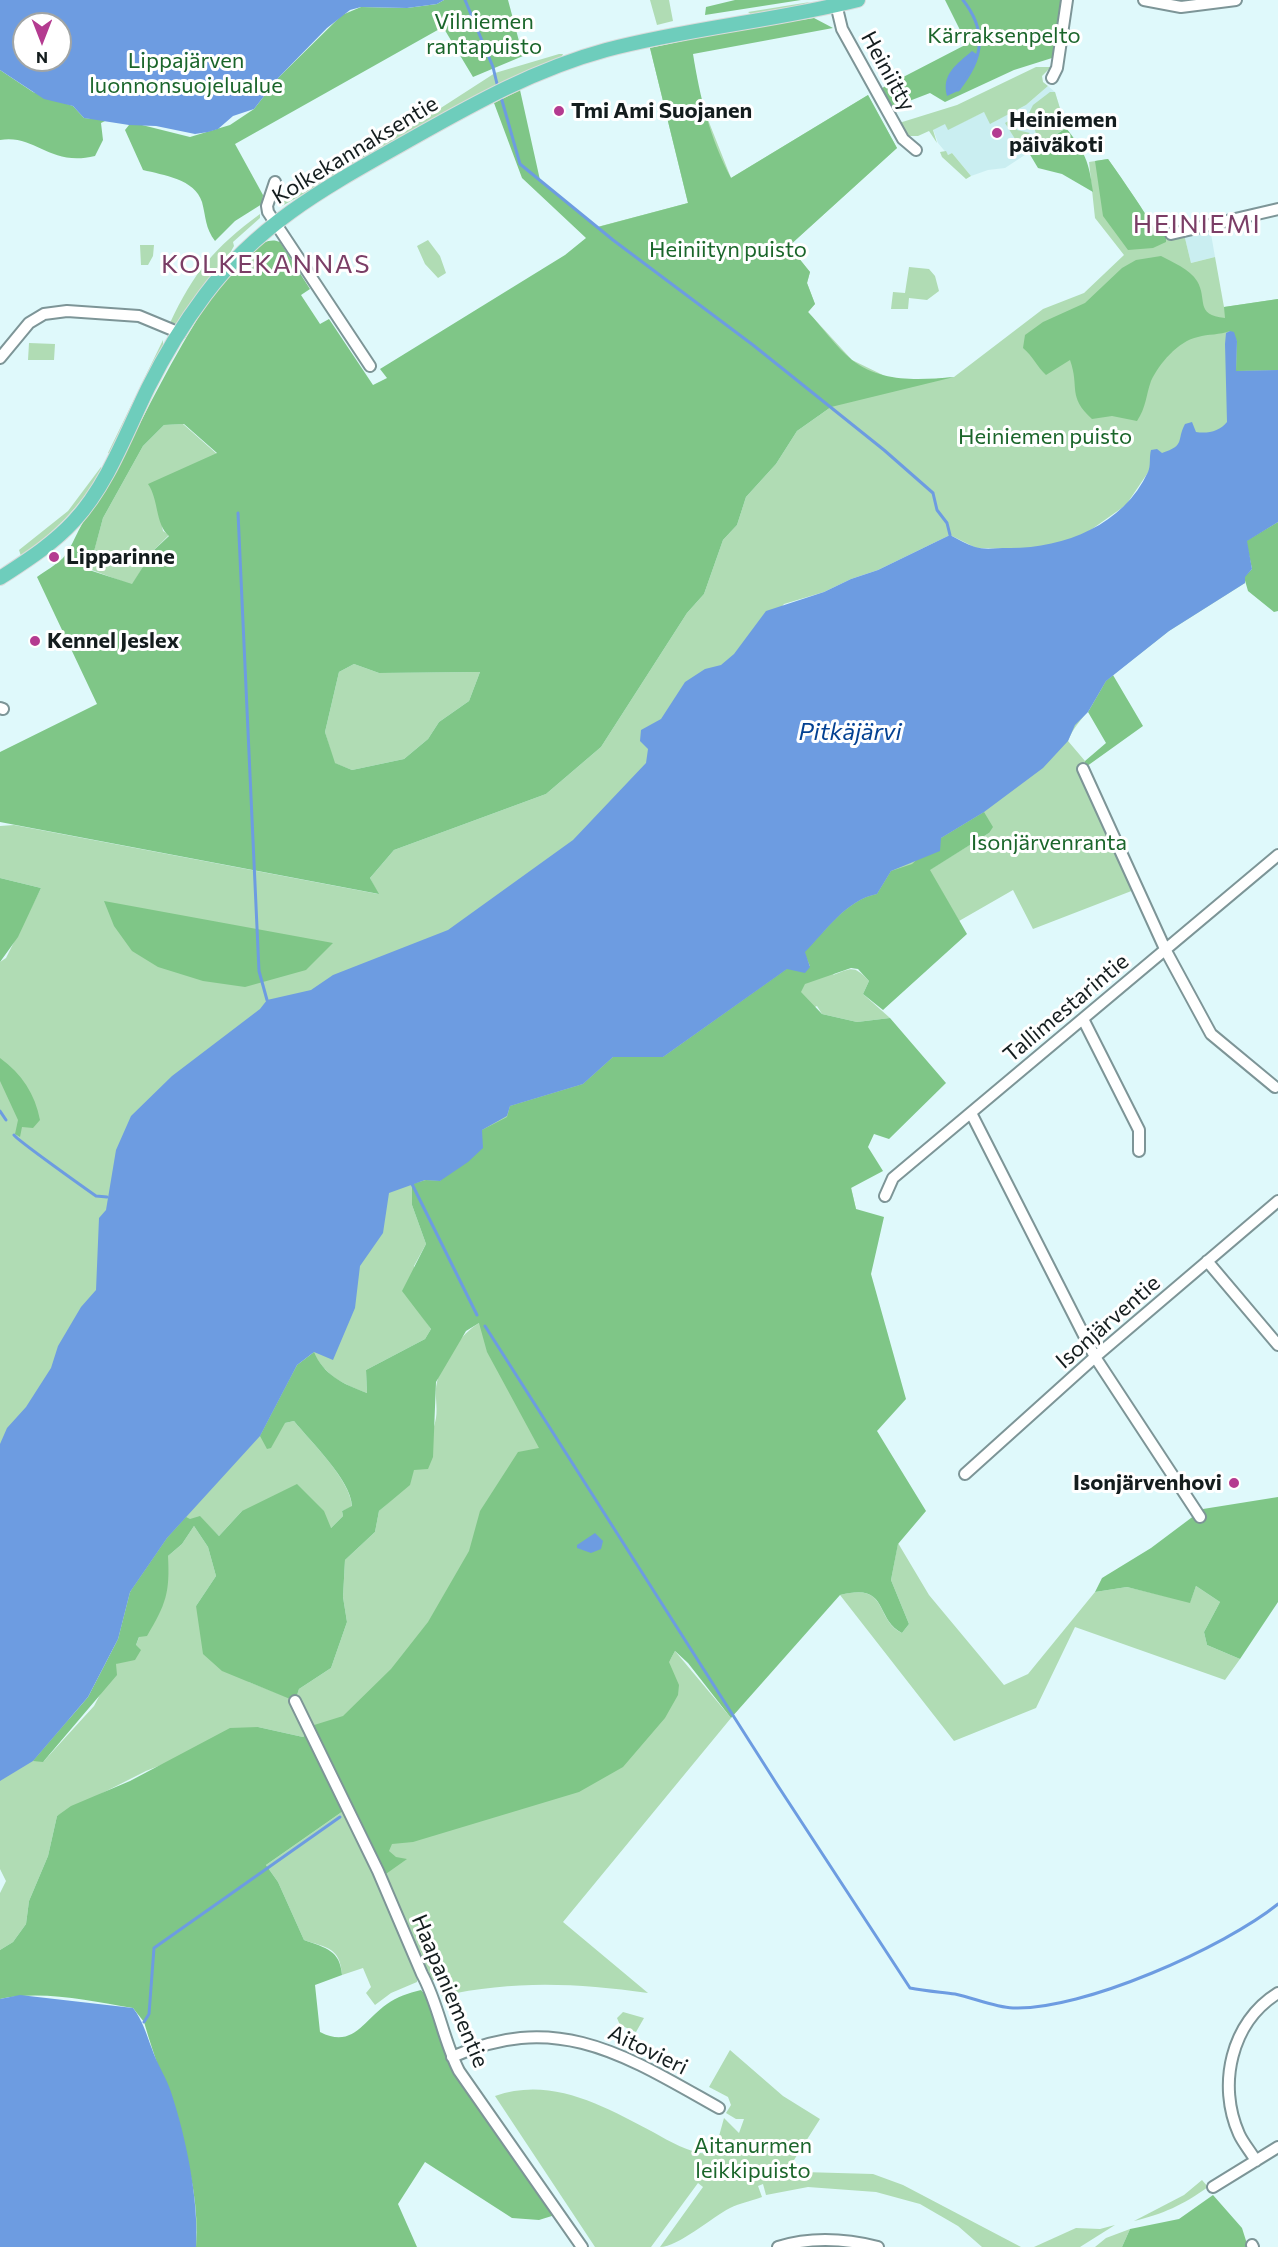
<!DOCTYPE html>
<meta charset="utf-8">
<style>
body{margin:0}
#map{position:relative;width:1278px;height:2247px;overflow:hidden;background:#dff9fb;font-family:Commissioner,sans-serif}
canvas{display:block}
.north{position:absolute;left:12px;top:12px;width:60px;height:60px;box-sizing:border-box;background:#fff;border:2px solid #a1a5a5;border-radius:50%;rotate:180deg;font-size:16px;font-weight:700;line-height:24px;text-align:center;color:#141d1e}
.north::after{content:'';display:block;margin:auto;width:21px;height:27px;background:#b43b90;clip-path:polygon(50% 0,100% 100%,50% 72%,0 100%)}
</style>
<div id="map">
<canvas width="1278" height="2247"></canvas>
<div class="north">N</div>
</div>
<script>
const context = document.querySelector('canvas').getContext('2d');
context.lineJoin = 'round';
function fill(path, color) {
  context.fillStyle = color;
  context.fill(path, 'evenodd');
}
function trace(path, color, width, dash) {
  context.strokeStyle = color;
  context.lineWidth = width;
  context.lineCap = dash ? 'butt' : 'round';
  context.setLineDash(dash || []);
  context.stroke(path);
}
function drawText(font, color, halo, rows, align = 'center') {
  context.font = font + ' Commissioner,sans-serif';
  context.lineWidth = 6;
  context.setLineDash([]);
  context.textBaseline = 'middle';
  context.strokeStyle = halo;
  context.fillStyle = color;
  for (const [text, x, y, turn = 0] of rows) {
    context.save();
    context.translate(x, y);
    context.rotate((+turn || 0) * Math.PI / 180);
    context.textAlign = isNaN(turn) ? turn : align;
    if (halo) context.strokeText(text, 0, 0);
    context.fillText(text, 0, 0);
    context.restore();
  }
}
const built = new Path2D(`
 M 1048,86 L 1055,92 L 1066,128 L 1005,168 L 988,170 L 971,176 L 952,153 L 948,155 L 938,143 L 933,129 L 946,123 L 948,129 L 984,112 L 991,123 L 1026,105 Z
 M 1210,228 L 1215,257 L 1191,263 L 1184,234 Z`);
const green = new Path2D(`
 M 650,0 L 669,0 L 673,21 L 657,25 Z
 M 810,2 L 796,7 L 752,15 L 748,12 Z
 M 690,41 L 701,102 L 731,178 L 868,95 L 897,148 L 789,246 L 810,272 L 807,283 L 815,304 L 808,312 L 852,360 L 887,377 L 916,381 L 954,377 L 1043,309 L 1084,293 L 1124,255 L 1095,218 L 1089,162 L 1108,159 C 1125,183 1142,208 1157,233 L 1161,236 L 1184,234 L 1191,263 L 1215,257 L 1224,307 L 1278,299 L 1278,415 L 1149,471 L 1126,505 L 1085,534 L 1059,544 L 1020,549 L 976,548 L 950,535 L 878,570 L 851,579 L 824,592 L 784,604 L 685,729 L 607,820 L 136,1231 L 0,1481 L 0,962 L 6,958 L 41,888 L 0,878 L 0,826 L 14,825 L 378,894 L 370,878 L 394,850 L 546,794 L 601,747 L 687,613 L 704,594 L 723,540 L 737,525 L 746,497 L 776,464 L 797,431 L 831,407 L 597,227 L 688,203 L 650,48 Z
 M 559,54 L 563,54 L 561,58 L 540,65 L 481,94 L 282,206 L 279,201 L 433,113 L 495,73 Z
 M 1036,67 L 1051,67 L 1042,76 L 1043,82 L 1048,86 L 1026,105 L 990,124 L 984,112 L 948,130 L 945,124 L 933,130 L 937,143 L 929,131 L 918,136 L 908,136 L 899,123 L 957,105 Z
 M 1050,92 L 1055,92 L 1066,128 L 1040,145 L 1029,113 L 1033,105 Z
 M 1018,115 L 1025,117 L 1017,123 L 1017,130 L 1030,133 L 1017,142 L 1005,123 Z
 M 946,151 L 948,155 L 952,153 L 971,176 L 966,179 L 942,157 L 940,152 Z
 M 260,214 L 260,218 L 233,242 L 234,246 L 229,255 L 177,323 L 170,323 C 194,272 214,248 260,214 Z
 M 428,240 L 440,256 L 446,273 L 438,278 L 425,264 L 417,246 Z
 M 140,245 L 154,245 L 153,256 L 148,265 L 141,265 Z
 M 909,267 L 929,269 L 935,276 L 939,291 L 927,300 L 909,298 L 908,309 L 891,309 L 893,292 L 905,293 Z
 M 163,340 L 163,348 L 111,453 L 108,453 Z
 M 29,343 L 55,344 L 54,360 L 28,360 Z
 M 183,424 L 217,454 L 156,495 L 163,531 L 169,535 L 153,551 L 132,585 L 89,569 L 103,518 L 143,446 L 164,425 Z
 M 101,467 L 101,472 C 80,506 54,533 21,556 L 19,550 L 68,511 Z
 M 1278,522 L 1247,541 L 1245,583 L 1169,631 L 1113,675 C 1101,685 1097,700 1087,712 C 1079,723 1073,728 1068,741 L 1085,761 L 1083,769 L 1134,890 L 1033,929 L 1013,890 L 959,921 L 929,870 L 989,833 L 941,838 L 833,975 C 852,968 854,965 869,981 L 863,994 L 890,1018 L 857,1022 L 822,1014 L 817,1006 L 412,1205 L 426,1244 L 414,1266 L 419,1312 L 431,1329 L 425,1339 L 366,1370 L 367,1393 C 341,1383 327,1377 313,1352 L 297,1365 L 281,1399 L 285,1423 L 294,1421 C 311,1442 351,1480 352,1507 L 342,1511 L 343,1516 L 331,1528 L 242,1511 L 219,1536 L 200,1517 L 130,1592 L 118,1639 L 43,1762 L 94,1706 L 116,1664 L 136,1645 L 168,1565 L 168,1556 L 182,1544 L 194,1526 L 208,1547 L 216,1576 L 196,1606 L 249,1682 L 295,1700 L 299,1689 L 331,1668 L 347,1622 L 343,1597 L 345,1560 L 375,1532 L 379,1511 C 402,1493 431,1448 436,1418 C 438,1407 434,1393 437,1382 C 442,1360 461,1334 479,1323 L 851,1187 L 856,1209 L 750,1695 L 736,1712 L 678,1629 L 670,1660 L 675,1651 L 731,1718 L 563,1922 L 648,1993 C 576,1983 514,1980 442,1996 L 437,1981 L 427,1978 L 309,1732 L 303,1737 L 258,1727 L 146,1771 L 57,1816 L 48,1856 L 29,1901 L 26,1924 L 13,1942 L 0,1950 L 0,1893 L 6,1881 L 0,1869 L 0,1717 L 348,1182 L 1227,529 Z
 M 354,664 L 379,673 L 480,672 L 469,701 L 439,722 L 428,739 L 404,759 L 352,770 L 334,763 L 325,732 L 339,672 Z
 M 898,1543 L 929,1595 L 1004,1685 L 1028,1674 L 1095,1592 L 1127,1587 L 1190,1602 L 1196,1586 L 1220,1602 L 1204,1632 L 1207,1645 L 1240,1659 L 1225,1680 L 1075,1627 L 1036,1708 L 954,1741 L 840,1595 C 890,1582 874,1620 902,1633 L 909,1624 L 891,1580 Z
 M 346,1809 L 419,1974 L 417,1982 L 391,1993 L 375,2005 L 366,1993 L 371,1987 L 363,1968 L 342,1975 C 340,1947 327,1948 304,1940 L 278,1882 L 266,1865 Z
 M 623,2012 L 644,2018 L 636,2032 L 620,2025 L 617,2018 Z
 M 730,2050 L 783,2096 L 820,2119 L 794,2160 L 796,2168 L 803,2172 L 873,2174 L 903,2185 L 1021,2247 L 982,2247 L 958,2226 L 920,2204 L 876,2192 L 808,2187 L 766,2195 L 763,2184 L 758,2186 L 762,2197 C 751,2201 740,2203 730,2208 C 711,2218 678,2247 660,2247 L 703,2187 L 698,2183 L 651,2247 L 595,2247 L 495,2096 C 551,2076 604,2106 653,2132 C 671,2142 687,2152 708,2154 L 716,2147 L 724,2118 L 739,2133 L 744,2119 L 736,2119 L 726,2113 L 731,2105 L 728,2097 L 709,2087 Z
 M 1202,2180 L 1208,2187 C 1183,2205 1163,2214 1134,2221 L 1184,2195 Z
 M 1115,2225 L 1080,2247 L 1034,2247 L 1076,2228 L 1100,2229 Z
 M 1130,2229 L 1122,2247 L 1095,2247 L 1106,2238 Z`);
const forest = new Path2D(`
 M 444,0 L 508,0 L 523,56 L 473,77 L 443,27 L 235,144 L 263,195 L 262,204 L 235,221 L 215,241 C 205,228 206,217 202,202 C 195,179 163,175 143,170 L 125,130 L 129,125 L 142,125 L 190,137 L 230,125 L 254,109 L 279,77 L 342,15 L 361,7 L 407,8 L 437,4 Z
 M 735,0 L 801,0 L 705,15 L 706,7 Z
 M 945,0 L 1062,0 L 1052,58 L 1014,70 L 945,102 L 930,93 L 891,108 L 882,88 L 967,44 Z
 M 814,18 L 833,28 L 693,54 C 700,98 710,138 731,178 L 868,95 L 897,148 L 789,246 L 810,272 L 807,283 L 815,304 L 808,312 C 822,327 836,347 852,360 C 882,383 919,380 954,377 L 831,407 L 797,431 L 776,464 L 746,497 L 737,525 L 723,540 L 704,594 L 687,613 L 601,747 L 546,794 L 394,850 L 370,878 L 379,894 L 0,822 L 0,752 L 97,704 L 37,577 C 45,571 56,565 63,558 C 71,548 75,537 81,526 C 91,507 105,491 116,472 C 134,437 234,220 280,242 L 310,289 L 301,295 L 320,324 L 329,319 L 373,385 L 387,378 L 380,369 L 565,255 L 586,238 L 522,178 L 494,103 L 520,90 L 540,180 L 598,227 L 688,203 L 650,48 L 729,31 ZM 184,424 L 217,453 L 148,484 C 159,500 155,524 169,536 L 153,551 L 132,584 L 89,570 L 103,518 L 143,446 L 164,425 ZM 354,664 L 379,673 L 480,672 L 469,701 L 439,722 L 428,739 L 404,759 L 352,770 L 335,763 L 325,732 L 339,672 Z
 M 0,70 L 33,92 L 73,106 L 84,118 L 107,120 L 101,123 L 103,140 L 95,156 C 49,167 36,134 0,140 Z
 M 1066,128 C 1085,152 1089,161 1093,192 L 1062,174 L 1038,168 L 1029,153 Z
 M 1108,159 C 1125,183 1143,209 1157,233 L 1166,236 L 1166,242 L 1153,248 L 1128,250 L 1103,216 L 1095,161 Z
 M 1161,256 C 1172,262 1190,269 1197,281 C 1208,299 1194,315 1225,318 L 1224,307 L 1278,299 L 1278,370 L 1236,371 L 1237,341 L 1230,331 C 1220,335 1208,334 1198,337 C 1178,341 1159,364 1151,381 C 1146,395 1146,408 1137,421 L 1112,416 L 1092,419 C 1067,396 1080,388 1070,360 L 1046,375 C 1037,367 1033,356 1023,348 L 1025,335 L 1043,322 L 1085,303 L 1122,268 L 1136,260 Z
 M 1278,522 L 1278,611 L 1274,612 L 1248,591 L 1244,577 L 1252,569 L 1246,541 Z
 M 1113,675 L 1143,726 L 1083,769 L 1085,761 L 1106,743 L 1088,712 L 1106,681 Z
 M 984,812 L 993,827 L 989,833 L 930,870 L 967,934 L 883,1010 L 863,994 L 869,981 L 858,969 L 851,968 L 805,984 L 801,992 L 822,1014 L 857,1022 L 890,1018 L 946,1083 L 889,1139 L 874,1134 L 868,1147 L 883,1171 L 851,1188 L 856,1209 L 884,1217 L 871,1274 L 906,1399 L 877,1431 L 926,1511 L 898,1544 L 891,1580 L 909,1624 L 902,1633 C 874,1619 890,1582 840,1595 L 731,1718 L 688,1663 L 675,1651 L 669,1662 L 679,1685 L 678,1695 L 665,1718 L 623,1767 L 579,1792 L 413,1842 L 392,1844 L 389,1851 L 396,1857 L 407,1859 L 383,1876 L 311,1726 L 343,1716 L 391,1669 L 428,1622 L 469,1551 L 480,1511 L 518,1452 L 539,1448 L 487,1352 L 479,1323 L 466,1331 L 436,1382 L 433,1457 L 428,1469 L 414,1470 L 410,1485 L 379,1511 L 375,1532 L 345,1560 L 343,1597 L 347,1622 L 331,1668 L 299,1689 L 295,1701 L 222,1671 L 203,1654 L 196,1606 L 216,1576 L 208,1547 L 194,1526 L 182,1544 L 168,1556 C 170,1593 166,1604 147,1636 L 139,1637 L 136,1645 L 141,1650 L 135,1660 L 116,1664 L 117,1675 L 43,1762 L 33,1761 L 88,1697 L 118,1639 L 130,1592 L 167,1538 L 186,1517 L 190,1519 L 200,1516 L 219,1536 L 242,1511 L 297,1484 L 324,1511 L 331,1528 L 343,1516 L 342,1511 L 352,1506 C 351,1480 311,1442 294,1421 L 285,1423 L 271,1448 L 267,1449 L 260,1436 L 297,1365 L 314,1352 C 324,1375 343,1384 367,1393 L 366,1370 L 425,1339 L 431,1329 L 402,1291 L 426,1244 L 412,1205 L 412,1184 L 426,1180 L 440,1181 L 482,1130 L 507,1117 L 510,1106 L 583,1084 L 613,1057 L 663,1057 L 788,968 L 810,966 L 804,952 C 826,931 846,900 877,894 L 891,871 L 912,864 L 941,838 Z
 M 0,878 L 41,888 L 18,937 L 0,962 Z
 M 104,901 L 333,943 L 306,970 L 245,987 L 203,981 L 158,967 L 132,951 L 114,926 Z
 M 0,1058 C 22,1074 35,1094 40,1120 L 33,1128 L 22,1127 L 20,1137 L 15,1134 L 18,1120 L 0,1081 Z
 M 1278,1497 L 1278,1602 L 1240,1659 L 1207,1645 L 1204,1632 L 1220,1602 L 1196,1586 L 1190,1603 L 1127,1587 L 1095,1592 L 1102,1578 L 1151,1548 L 1203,1509 Z
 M 258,1727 L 303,1737 L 309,1732 L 346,1809 L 266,1865 L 278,1882 L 304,1940 C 326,1948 340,1950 342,1975 L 315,1985 L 320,2032 C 353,2049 363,2021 387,2004 C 397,1997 408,1993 421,1990 C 442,2011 440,2047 455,2073 L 555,2215 L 539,2220 L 512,2218 L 425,2162 L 398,2204 L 417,2247 L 196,2247 C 202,2170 165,2095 144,2022 L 133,2008 C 89,2001 43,1990 0,1999 L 0,1950 L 13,1942 L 26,1924 L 29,1901 L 48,1856 L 57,1816 L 71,1806 L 130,1781 L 230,1728 Z
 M 1213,2195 L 1242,2228 L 1248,2247 L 1122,2247 L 1130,2229 L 1179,2219 Z`);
const water = new Path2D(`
 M 0,0 L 444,0 L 437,4 L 407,8 L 361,7 L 350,10 L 327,28 L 279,77 L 254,109 L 233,116 L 218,129 L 208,132 L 195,134 L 156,126 L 129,125 L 84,118 L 73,106 L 44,99 L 0,70 ZM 24,24 L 60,24 L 60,60 L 24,60 Z
 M 972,51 L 978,55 L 960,90 L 947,96 C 941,74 957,64 972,51 Z
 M 1230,331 L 1234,332 L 1237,341 L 1236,371 L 1278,370 L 1278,522 L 1247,541 L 1252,569 L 1245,577 L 1245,583 L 1169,631 L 1106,681 L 1088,712 L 1075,725 L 1068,741 L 1043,768 L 984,812 L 941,838 L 940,851 L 891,871 L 877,894 C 846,900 826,931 805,952 L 810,967 L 805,973 L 787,969 L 663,1057 L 613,1057 L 583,1084 L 510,1106 L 507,1116 L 482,1130 L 483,1148 L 468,1162 L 440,1181 L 425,1180 L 389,1193 L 383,1233 L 360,1266 L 355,1308 L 333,1360 L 314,1352 L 297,1365 L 260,1436 L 167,1538 L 130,1592 L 118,1639 L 88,1697 L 33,1761 L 0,1781 L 0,1444 L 7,1428 L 26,1407 L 51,1368 L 58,1346 L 81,1307 L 96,1290 L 99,1218 L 106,1210 L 116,1150 L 131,1116 L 172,1076 L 260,1009 L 267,1000 L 311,990 L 333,975 L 448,930 L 573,840 L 646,763 L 648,749 L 640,741 L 641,730 L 661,719 L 685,682 L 705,669 L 721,665 L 734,654 L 766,611 L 824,592 L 851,579 L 878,570 L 950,535 C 958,539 966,544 975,547 C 984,550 997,548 1007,548 C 1062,549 1123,526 1148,472 C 1151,466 1149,457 1151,450 L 1157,449 L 1162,453 C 1186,445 1176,441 1185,424 L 1192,422 L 1196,432 C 1208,434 1220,431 1227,422 L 1225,344 L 1226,333 Z
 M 595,1533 L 603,1541 L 601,1549 L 591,1553 L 577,1548 L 577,1545 Z
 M 20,1995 L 133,2008 C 143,2021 146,2033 152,2049 C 157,2064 166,2077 171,2092 C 186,2137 199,2200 196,2247 L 0,2247 L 0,1999 Z`);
const stream = new Path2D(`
 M 465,0 L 493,67 L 498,88
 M 958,90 C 983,59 988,32 963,0
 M 501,97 L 520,164 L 613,240 L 753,345 L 884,450 L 933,493 L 937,510 L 947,523 L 950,535
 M 238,513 L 259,971 L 267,1000
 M 0,1111 L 6,1120
 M 14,1135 C 17,1140 86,1189 96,1196 L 107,1197
 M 412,1184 L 477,1315
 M 485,1326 L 778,1786 L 910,1988 C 925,1991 940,1992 955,1994 C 974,1998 994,2007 1013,2008 C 1082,2011 1225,1947 1278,1904
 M 144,2022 L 149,2014 L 154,1948 L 340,1817`);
const minor = new Path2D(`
 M 835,0 L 842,29 L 903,139 L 916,150
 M 1144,0 L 1181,7 L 1236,0
 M 1052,78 L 1057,68 L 1067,0
 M 275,182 L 267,206 L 268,212 L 370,366
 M 1171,234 L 1278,209
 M 0,358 L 29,323 L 44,314 L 67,311 L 139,316 L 180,333
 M 0,708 L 3,709
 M 1083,769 L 1166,951 L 1211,1034 L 1275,1087
 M 1083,1019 L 1139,1130 L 1139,1151
 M 971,1113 L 1095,1357 L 1200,1517
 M 885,1196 L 893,1178 L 1278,855
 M 1207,1261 L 1278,1345
 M 965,1474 L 1095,1357 L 1278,1201
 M 295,1701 L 378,1871 L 422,1974 C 439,2005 443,2040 459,2071 L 582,2247
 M 452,2057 C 558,2009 628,2057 719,2108
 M 1256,2161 C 1251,2152 1243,2143 1239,2134 C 1217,2085 1231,2022 1278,1993
 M 1213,2187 L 1278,2147
 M 1252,2245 L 1253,2247
 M 778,2247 C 810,2237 846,2239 878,2247`);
const major = new Path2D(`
 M 0,578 C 26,561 53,544 74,521 C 108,484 126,433 148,388 C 164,356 184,323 205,295 C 261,220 334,183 413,138 C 475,103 536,69 606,50 C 689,28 775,21 858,0`);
const markers = [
 [559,111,6,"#b43b90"],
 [997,133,6,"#b43b90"],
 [54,557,6,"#b43b90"],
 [35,641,6,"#b43b90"],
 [1234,1483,6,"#b43b90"]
];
const parkNames = [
 ["Vilniemen",484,22],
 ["rantapuisto",484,47],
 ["Kärraksenpelto",1004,36],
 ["Lippajärven",186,61],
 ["luonnonsuojelualue",186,86],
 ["Heiniityn puisto",728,250],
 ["Heiniemen puisto",1045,437],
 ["Isonjärvenranta",1049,843],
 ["Aitanurmen",753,2146],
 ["leikkipuisto",753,2171]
];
const streetNames = [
 ["Heiniitty",888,71,61],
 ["Kolkekannaksentie",355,150,-31],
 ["Tallimestarintie",1066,1008,-40],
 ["Isonjärventie",1108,1322,-41],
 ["Haapaniementie",450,1991,67],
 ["Aitovieri",648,2050,26]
];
const poiNames = [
 ["Tmi Ami Suojanen",571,111],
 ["Heiniemen",1009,120],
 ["päiväkoti",1009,145],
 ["Lipparinne",66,557],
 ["Kennel Jeslex",47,641],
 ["Isonjärvenhovi",1222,1483,"right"]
];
const waterNames = [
 ["Pitkäjärvi",850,732]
];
const quarterNames = [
 ["HEINIEMI",1197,224],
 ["KOLKEKANNAS",266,264]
];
fill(built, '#caeef1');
fill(green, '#b0dcb4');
fill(forest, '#7fc687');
fill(water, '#6d9ce1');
trace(stream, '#6d9ce1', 3);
trace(minor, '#7d9597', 14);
trace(major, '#d9dbdb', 16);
trace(minor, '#fff', 10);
trace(major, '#6ecdbc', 14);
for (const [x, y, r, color] of markers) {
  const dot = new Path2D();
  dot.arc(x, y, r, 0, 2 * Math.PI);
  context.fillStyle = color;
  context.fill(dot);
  trace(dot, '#fff', 2);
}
drawText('22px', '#1b662b', '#fff', parkNames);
drawText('22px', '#141d1e', '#fff', streetNames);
drawText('bold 22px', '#141d1e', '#fff', poiNames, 'left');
drawText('italic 24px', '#034192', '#fff', waterNames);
context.letterSpacing = '1.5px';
drawText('26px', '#7b3e66', '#fff', quarterNames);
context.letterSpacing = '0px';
</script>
